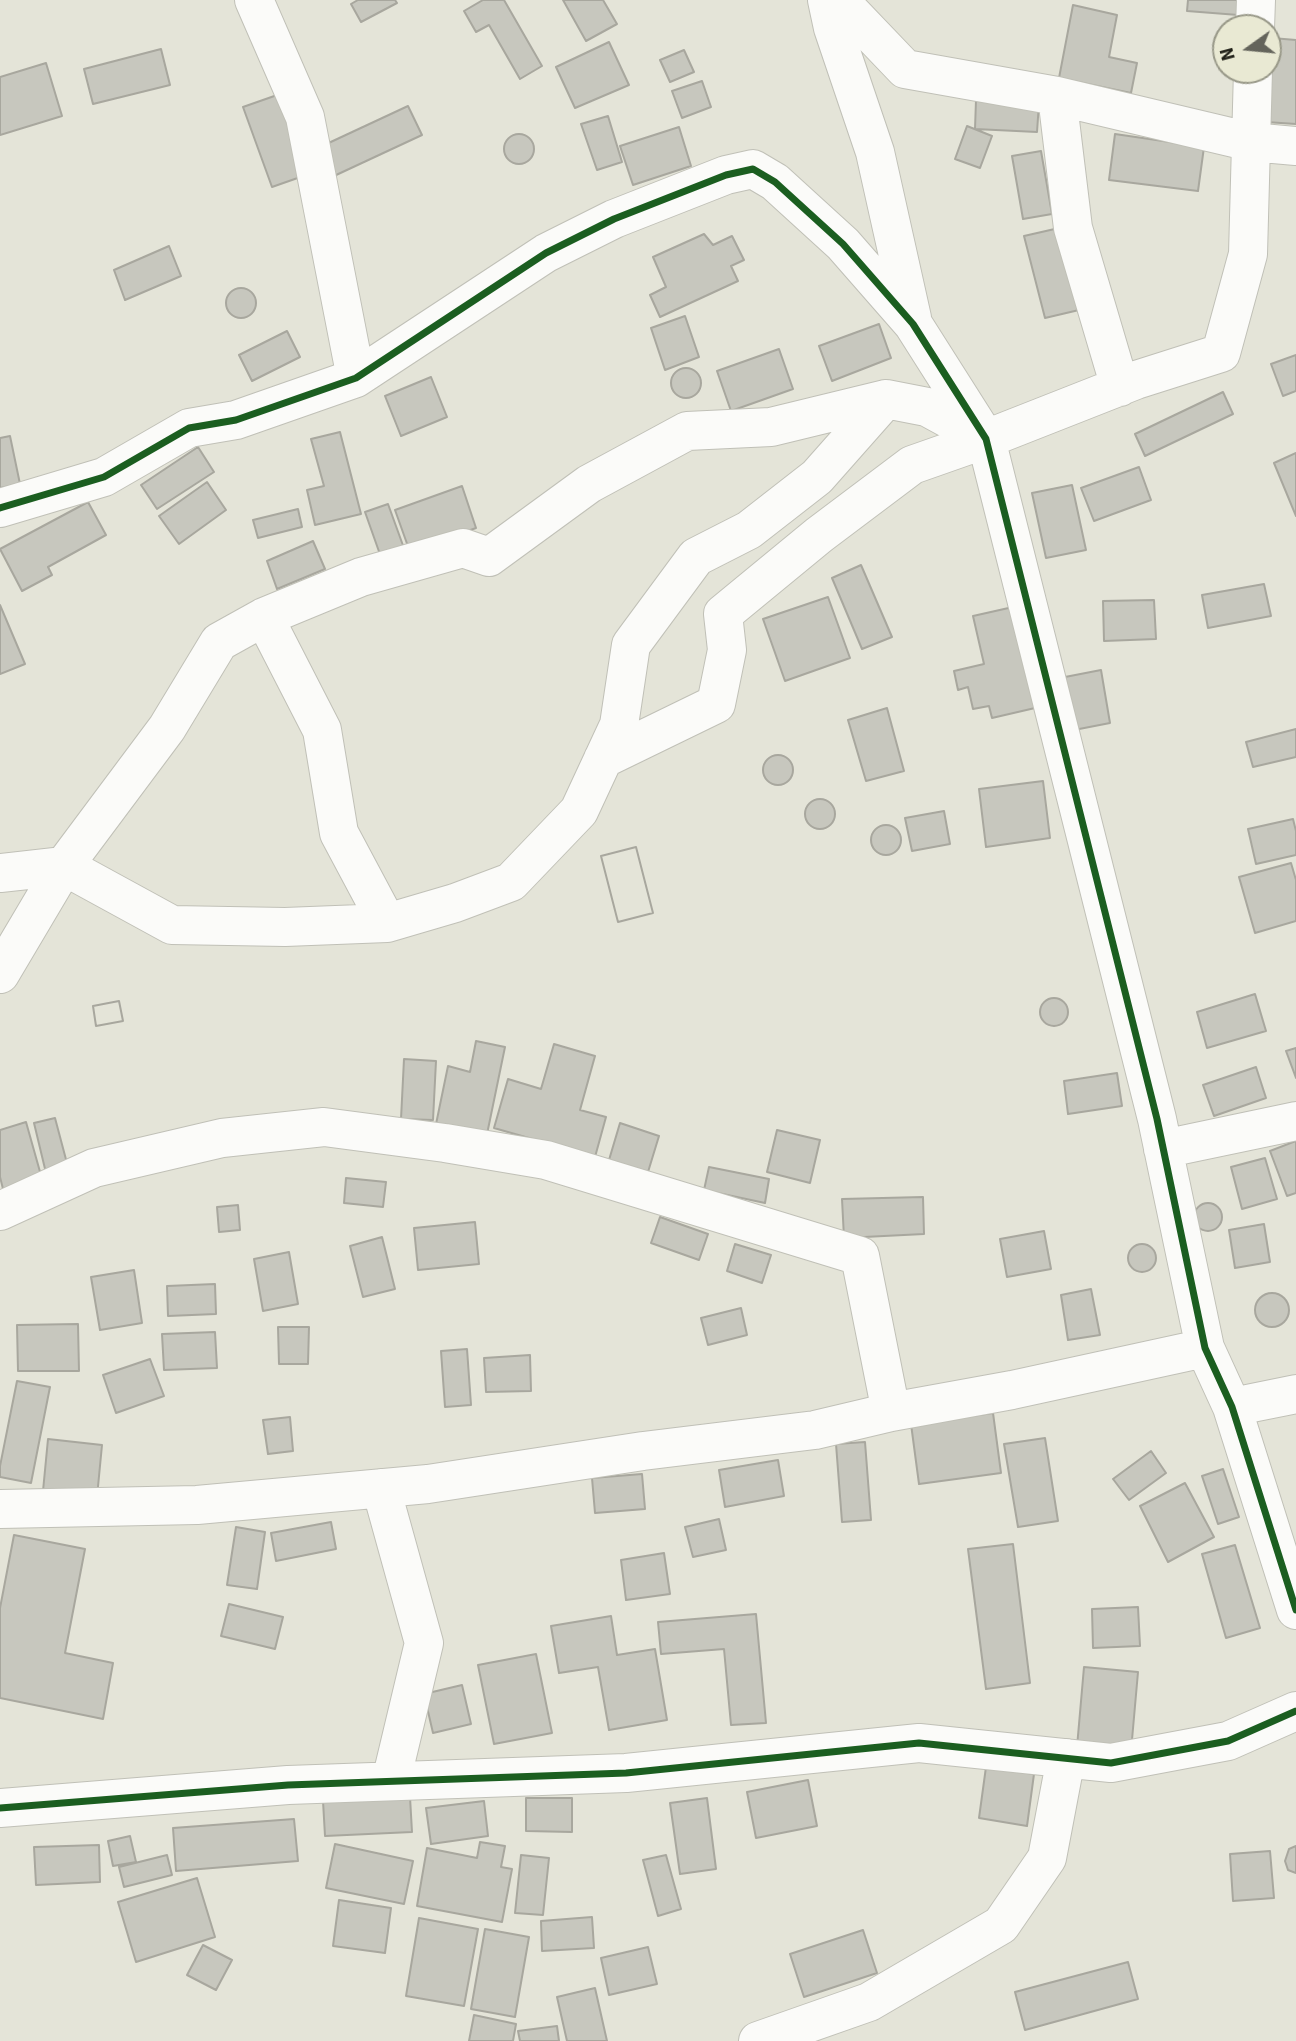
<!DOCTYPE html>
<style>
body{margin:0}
#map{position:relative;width:1296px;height:2041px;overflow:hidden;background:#e4e4d8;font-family:"Source Sans 3",sans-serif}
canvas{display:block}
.north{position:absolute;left:1212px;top:14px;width:70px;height:70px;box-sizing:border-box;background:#e9e9d3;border:2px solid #989888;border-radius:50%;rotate:255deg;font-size:19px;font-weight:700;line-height:28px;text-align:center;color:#1f1f17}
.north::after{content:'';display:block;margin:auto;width:24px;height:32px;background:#64645b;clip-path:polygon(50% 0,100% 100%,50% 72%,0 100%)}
</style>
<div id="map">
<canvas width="1296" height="2041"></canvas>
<div class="north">N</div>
</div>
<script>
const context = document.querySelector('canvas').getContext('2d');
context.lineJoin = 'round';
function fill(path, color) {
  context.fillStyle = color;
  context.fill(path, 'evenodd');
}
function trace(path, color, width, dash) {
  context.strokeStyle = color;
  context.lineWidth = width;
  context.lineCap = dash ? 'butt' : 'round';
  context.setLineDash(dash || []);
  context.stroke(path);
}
const building = new Path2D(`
 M 358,0 L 395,0 L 397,3 L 361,22 L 351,4 Z
 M 483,0 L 504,0 L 542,66 L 520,79 L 489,25 L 476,32 L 464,11 Z
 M 563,0 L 603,0 L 617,24 L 586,41 Z
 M 1188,0 L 1252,0 L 1251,16 L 1187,11 Z
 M 1073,5 L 1117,15 L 1109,57 L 1137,63 L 1131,93 L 1059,78 Z
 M 1272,38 L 1296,40 L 1296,124 L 1266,122 Z
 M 609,42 L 629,85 L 575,108 L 556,67 Z
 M 161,49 L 170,85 L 93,104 L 84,69 Z
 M 684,50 L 694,72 L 670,82 L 660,60 Z
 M 46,63 L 62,116 L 0,135 L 0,77 Z
 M 702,81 L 711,107 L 682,118 L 672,91 Z
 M 280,94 L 309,174 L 272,187 L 243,107 Z
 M 976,100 L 1039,103 L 1037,132 L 975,129 Z
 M 408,106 L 422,135 L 334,176 L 320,147 Z
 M 608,116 L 622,162 L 597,170 L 581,124 Z
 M 967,126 L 992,136 L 980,168 L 955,159 Z
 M 679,127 L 691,166 L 633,185 L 620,146 Z
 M 1115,134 L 1204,147 L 1198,191 L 1109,180 Z
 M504 149a15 15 0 1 1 30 0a15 15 0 1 1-30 0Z
 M 1041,151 L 1052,214 L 1023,219 L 1012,156 Z
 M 1059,228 L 1079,310 L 1045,318 L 1024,236 Z
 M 704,234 L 713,245 L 732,236 L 744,260 L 731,266 L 738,281 L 660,317 L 650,295 L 666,287 L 653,257 Z
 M 169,246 L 181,276 L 125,300 L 114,270 Z
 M226 303a15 15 0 1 1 30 0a15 15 0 1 1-30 0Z
 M 685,316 L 699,357 L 665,370 L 651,328 Z
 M 879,324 L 891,358 L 832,381 L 819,346 Z
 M 287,331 L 300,357 L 252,381 L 239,355 Z
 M 779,349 L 793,389 L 731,411 L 717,371 Z
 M 1296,355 L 1296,391 L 1283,396 L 1271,364 Z
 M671 383a15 15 0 1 1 30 0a15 15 0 1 1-30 0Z
 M 431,377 L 447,417 L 401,436 L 385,396 Z
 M 1223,392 L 1233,414 L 1145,456 L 1135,434 Z
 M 340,432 L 361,514 L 315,525 L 307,490 L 324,486 L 311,439 Z
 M 10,436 L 20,484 L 0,488 L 0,438 Z
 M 198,447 L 214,472 L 157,509 L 141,485 Z
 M 1296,453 L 1296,516 L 1274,463 Z
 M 1139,467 L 1151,500 L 1094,521 L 1081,488 Z
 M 207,482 L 226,510 L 179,544 L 159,516 Z
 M 1072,485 L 1086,550 L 1046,558 L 1032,493 Z
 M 462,486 L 476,528 L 410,552 L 395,510 Z
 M 88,502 L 106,535 L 48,567 L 52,575 L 22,591 L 0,549 Z
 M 388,504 L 405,551 L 382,560 L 365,512 Z
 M 298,509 L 302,527 L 258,538 L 253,520 Z
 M 313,541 L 325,569 L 277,589 L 267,561 Z
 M 861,565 L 892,637 L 862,649 L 832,578 Z
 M 1264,584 L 1271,616 L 1208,628 L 1202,595 Z
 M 828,597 L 850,658 L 785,681 L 763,619 Z
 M 1154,600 L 1156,639 L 1104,641 L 1103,601 Z
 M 0,605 L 25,664 L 0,674 Z
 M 1013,607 L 1035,708 L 992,718 L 989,706 L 973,709 L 968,687 L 958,690 L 954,671 L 984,664 L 973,616 Z
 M 1101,670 L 1110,723 L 1074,730 L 1065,677 Z
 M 887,708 L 904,771 L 866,781 L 848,720 Z
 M 1296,729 L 1296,757 L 1253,767 L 1246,742 Z
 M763 770a15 15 0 1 1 30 0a15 15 0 1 1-30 0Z
 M 1043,781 L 1050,838 L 986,847 L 979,789 Z
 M805 814a15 15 0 1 1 30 0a15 15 0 1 1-30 0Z
 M 944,811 L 950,844 L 912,851 L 905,818 Z
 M 1293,819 L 1296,831 L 1296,855 L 1256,864 L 1248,829 Z
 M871 840a15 15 0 1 1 30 0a15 15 0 1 1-30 0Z
 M 636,847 L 653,913 L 618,922 L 601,856 Z
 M 636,847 L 653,913 L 618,922 L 601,856 Z
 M 1291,863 L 1296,880 L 1296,921 L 1255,933 L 1239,877 Z
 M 1255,994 L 1266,1031 L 1207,1048 L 1197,1012 Z
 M1040 1012a14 14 0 1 1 28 0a14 14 0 1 1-28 0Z
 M 119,1001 L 123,1021 L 96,1026 L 93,1006 Z
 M 119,1001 L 123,1021 L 96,1026 L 93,1006 Z
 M 476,1041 L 505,1047 L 486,1139 L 435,1129 L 448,1066 L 470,1072 Z
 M 554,1044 L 595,1056 L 580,1110 L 606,1117 L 595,1157 L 494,1128 L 508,1079 L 541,1089 Z
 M 1296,1048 L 1296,1078 L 1286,1051 Z
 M 404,1059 L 436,1061 L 433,1120 L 401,1119 Z
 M 1256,1067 L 1266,1098 L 1214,1116 L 1203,1085 Z
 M 1117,1073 L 1122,1106 L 1068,1114 L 1064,1081 Z
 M 55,1118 L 68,1167 L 46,1173 L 34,1123 Z
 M 26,1122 L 44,1186 L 5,1197 L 0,1177 L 0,1130 Z
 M 620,1123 L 659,1136 L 648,1172 L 609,1160 Z
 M 777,1130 L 820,1140 L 810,1183 L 767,1172 Z
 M 1296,1141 L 1296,1193 L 1287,1196 L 1270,1151 Z
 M 1265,1158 L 1277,1199 L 1242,1209 L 1231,1167 Z
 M 709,1167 L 769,1179 L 765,1203 L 704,1190 Z
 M 346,1178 L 386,1182 L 383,1207 L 344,1203 Z
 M 923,1197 L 924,1234 L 844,1238 L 842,1199 Z
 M1194 1217a14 14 0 1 1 28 0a14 14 0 1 1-28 0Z
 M 238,1205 L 240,1230 L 219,1232 L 217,1207 Z
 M 660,1217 L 708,1234 L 699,1260 L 651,1243 Z
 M 475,1222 L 479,1264 L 418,1270 L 414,1228 Z
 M 1264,1224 L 1270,1262 L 1235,1268 L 1229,1230 Z
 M 1044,1231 L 1051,1269 L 1007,1277 L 1000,1239 Z
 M 382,1237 L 395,1289 L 363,1297 L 350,1246 Z
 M 735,1244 L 771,1255 L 762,1283 L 727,1271 Z
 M1128 1258a14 14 0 1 1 28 0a14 14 0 1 1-28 0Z
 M 289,1252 L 298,1304 L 263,1311 L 254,1259 Z
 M 134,1270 L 142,1323 L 100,1330 L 91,1277 Z
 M 215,1284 L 216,1314 L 168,1316 L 167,1286 Z
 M 1091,1289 L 1100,1335 L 1068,1340 L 1061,1295 Z
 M1255 1310a17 17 0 1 1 34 0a17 17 0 1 1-34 0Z
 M 741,1308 L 747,1335 L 708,1345 L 701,1318 Z
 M 78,1324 L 79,1371 L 18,1371 L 17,1325 Z
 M 278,1327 L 309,1327 L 308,1364 L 279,1364 Z
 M 215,1332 L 217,1368 L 164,1370 L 162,1334 Z
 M 467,1349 L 471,1405 L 445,1407 L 441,1351 Z
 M 530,1355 L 531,1391 L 486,1392 L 484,1358 Z
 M 150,1359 L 164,1396 L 116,1413 L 103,1375 Z
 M 17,1381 L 50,1387 L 31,1483 L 0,1477 L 0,1466 Z
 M 993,1413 L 1001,1473 L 919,1484 L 911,1424 Z
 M 290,1417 L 293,1451 L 268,1454 L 263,1420 Z
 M 1045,1438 L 1058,1521 L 1018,1527 L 1004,1444 Z
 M 48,1439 L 102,1445 L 97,1497 L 43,1491 Z
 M 865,1442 L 871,1520 L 842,1522 L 836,1444 Z
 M 1151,1451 L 1166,1473 L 1129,1500 L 1113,1479 Z
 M 778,1460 L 784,1496 L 725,1507 L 719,1470 Z
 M 1223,1469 L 1239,1517 L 1218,1524 L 1202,1476 Z
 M 642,1474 L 645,1509 L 595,1513 L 592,1478 Z
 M 1185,1483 L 1214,1537 L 1168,1562 L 1140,1506 Z
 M 719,1519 L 726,1550 L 693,1557 L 685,1527 Z
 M 331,1522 L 336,1549 L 276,1561 L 271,1533 Z
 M 236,1527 L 265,1532 L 257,1589 L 227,1585 Z
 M 14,1535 L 85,1549 L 65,1653 L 113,1663 L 103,1719 L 0,1698 L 0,1608 Z
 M 1013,1544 L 1030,1683 L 986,1689 L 968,1549 Z
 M 1235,1545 L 1260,1628 L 1226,1638 L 1202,1554 Z
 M 664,1553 L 670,1594 L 626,1600 L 621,1560 Z
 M 229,1604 L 283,1617 L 275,1649 L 221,1636 Z
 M 1138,1607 L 1140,1646 L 1093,1648 L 1092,1609 Z
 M 756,1614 L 766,1723 L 731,1725 L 724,1649 L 661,1654 L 658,1622 Z
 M 611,1616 L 617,1655 L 655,1649 L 667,1720 L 609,1730 L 598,1667 L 559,1673 L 551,1626 Z
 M 536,1654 L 552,1733 L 494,1744 L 478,1665 Z
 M 1084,1667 L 1138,1672 L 1131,1751 L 1077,1747 Z
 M 462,1685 L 471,1724 L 433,1733 L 424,1694 Z
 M 986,1767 L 1034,1774 L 1027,1826 L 979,1818 Z
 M 808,1780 L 817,1826 L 756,1838 L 747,1792 Z
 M 410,1797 L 412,1832 L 325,1836 L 323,1801 Z
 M 526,1798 L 572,1798 L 572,1832 L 526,1831 Z
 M 707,1798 L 716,1869 L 680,1874 L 670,1803 Z
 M 484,1801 L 488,1836 L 431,1844 L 426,1808 Z
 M 294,1819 L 298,1861 L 176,1871 L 173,1828 Z
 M 130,1836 L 136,1862 L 113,1866 L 108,1841 Z
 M 480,1842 L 505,1846 L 501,1867 L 512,1869 L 502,1922 L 417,1906 L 427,1848 L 477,1858 Z
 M 335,1844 L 413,1861 L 404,1904 L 326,1888 Z
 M 99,1845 L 100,1882 L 36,1885 L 34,1847 Z
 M 1296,1846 L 1296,1873 L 1288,1870 L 1285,1861 L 1289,1849 Z
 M 1270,1851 L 1274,1898 L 1233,1901 L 1230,1854 Z
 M 167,1855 L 172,1875 L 124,1887 L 119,1867 Z
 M 521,1855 L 549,1858 L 543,1915 L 515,1913 Z
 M 666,1855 L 681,1909 L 658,1916 L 643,1860 Z
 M 197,1878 L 215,1937 L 136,1962 L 118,1902 Z
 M 339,1900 L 391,1908 L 385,1953 L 333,1946 Z
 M 592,1917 L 594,1948 L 542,1951 L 541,1921 Z
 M 419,1918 L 478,1929 L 464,2006 L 406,1996 Z
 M 485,1929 L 529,1937 L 515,2017 L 471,2009 Z
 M 863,1930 L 877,1973 L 804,1997 L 790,1954 Z
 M 203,1945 L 232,1960 L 216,1990 L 187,1975 Z
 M 648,1947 L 657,1984 L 609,1995 L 601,1958 Z
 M 1128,1962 L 1138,1999 L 1025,2030 L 1015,1992 Z
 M 595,1988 L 607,2041 L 567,2041 L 557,1997 Z
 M 474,2015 L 516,2024 L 513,2041 L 469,2041 Z
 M 557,2026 L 559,2041 L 520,2041 L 518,2031 Z`);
const minor = new Path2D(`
 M 254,0 L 305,117 L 356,378
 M 827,0 L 833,28 L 875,152 L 912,318
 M 839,0 L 905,69 L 1057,96 L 1251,142 L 1296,146
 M 1255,28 L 1256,0
 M 1057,96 L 1073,228 L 1120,387
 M 0,508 L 104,477 L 189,428 L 236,420 L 356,378 L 546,253 L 614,219 L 726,175 L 753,169 L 775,182 L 843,244 L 913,324 L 986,439 L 1157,1119 L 1205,1348 L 1232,1407 L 1296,1610
 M 264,617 L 322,730 L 339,833 L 387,923
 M 603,759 L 716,704 L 727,650 L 723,614 L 819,535 L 912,465 L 986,439 L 1136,380 L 1221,353 L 1248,254 L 1253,70
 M 0,873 L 64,866 L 172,925 L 285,927 L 387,923 L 455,903 L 511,882 L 579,811 L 619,725 L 631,645 L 696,557 L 749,530 L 817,477 L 886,399
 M 0,974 L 64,866 L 167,728 L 219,642 L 264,617 L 361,577 L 463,548 L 489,557 L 589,484 L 687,431 L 771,427 L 886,399 L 927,407 L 984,438
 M 1163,1149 L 1296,1121
 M 0,1211 L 94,1168 L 222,1138 L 324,1127 L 445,1143 L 546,1160 L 860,1256 L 891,1412
 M 1232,1407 L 1296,1394
 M 381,1488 L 424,1643 L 391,1781
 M 0,1509 L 197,1505 L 428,1484 L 643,1451 L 815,1430 L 891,1412 L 1012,1390 L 1205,1348
 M 0,1808 L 288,1785 L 626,1773 L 919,1743 L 1111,1763 L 1228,1741 L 1296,1711
 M 758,2041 L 869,2002 L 1001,1925 L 1047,1858 L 1066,1758`);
const cycleway = new Path2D(`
 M 0,508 L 104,477 L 189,428 L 236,420 L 356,378 L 546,253 L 614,219 L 726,175 L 753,169 L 775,182 L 843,244 L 913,324 L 986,439 L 1157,1119 L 1205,1348 L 1232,1407 L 1296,1610
 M 0,1808 L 288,1785 L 626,1773 L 919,1743 L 1111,1763 L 1228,1741 L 1296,1711`);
fill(building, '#c7c7be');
trace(building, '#a8a79e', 2);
trace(minor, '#c0c0b7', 40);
trace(minor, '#fbfbf9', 38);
trace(cycleway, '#1b5e20', 7);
</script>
